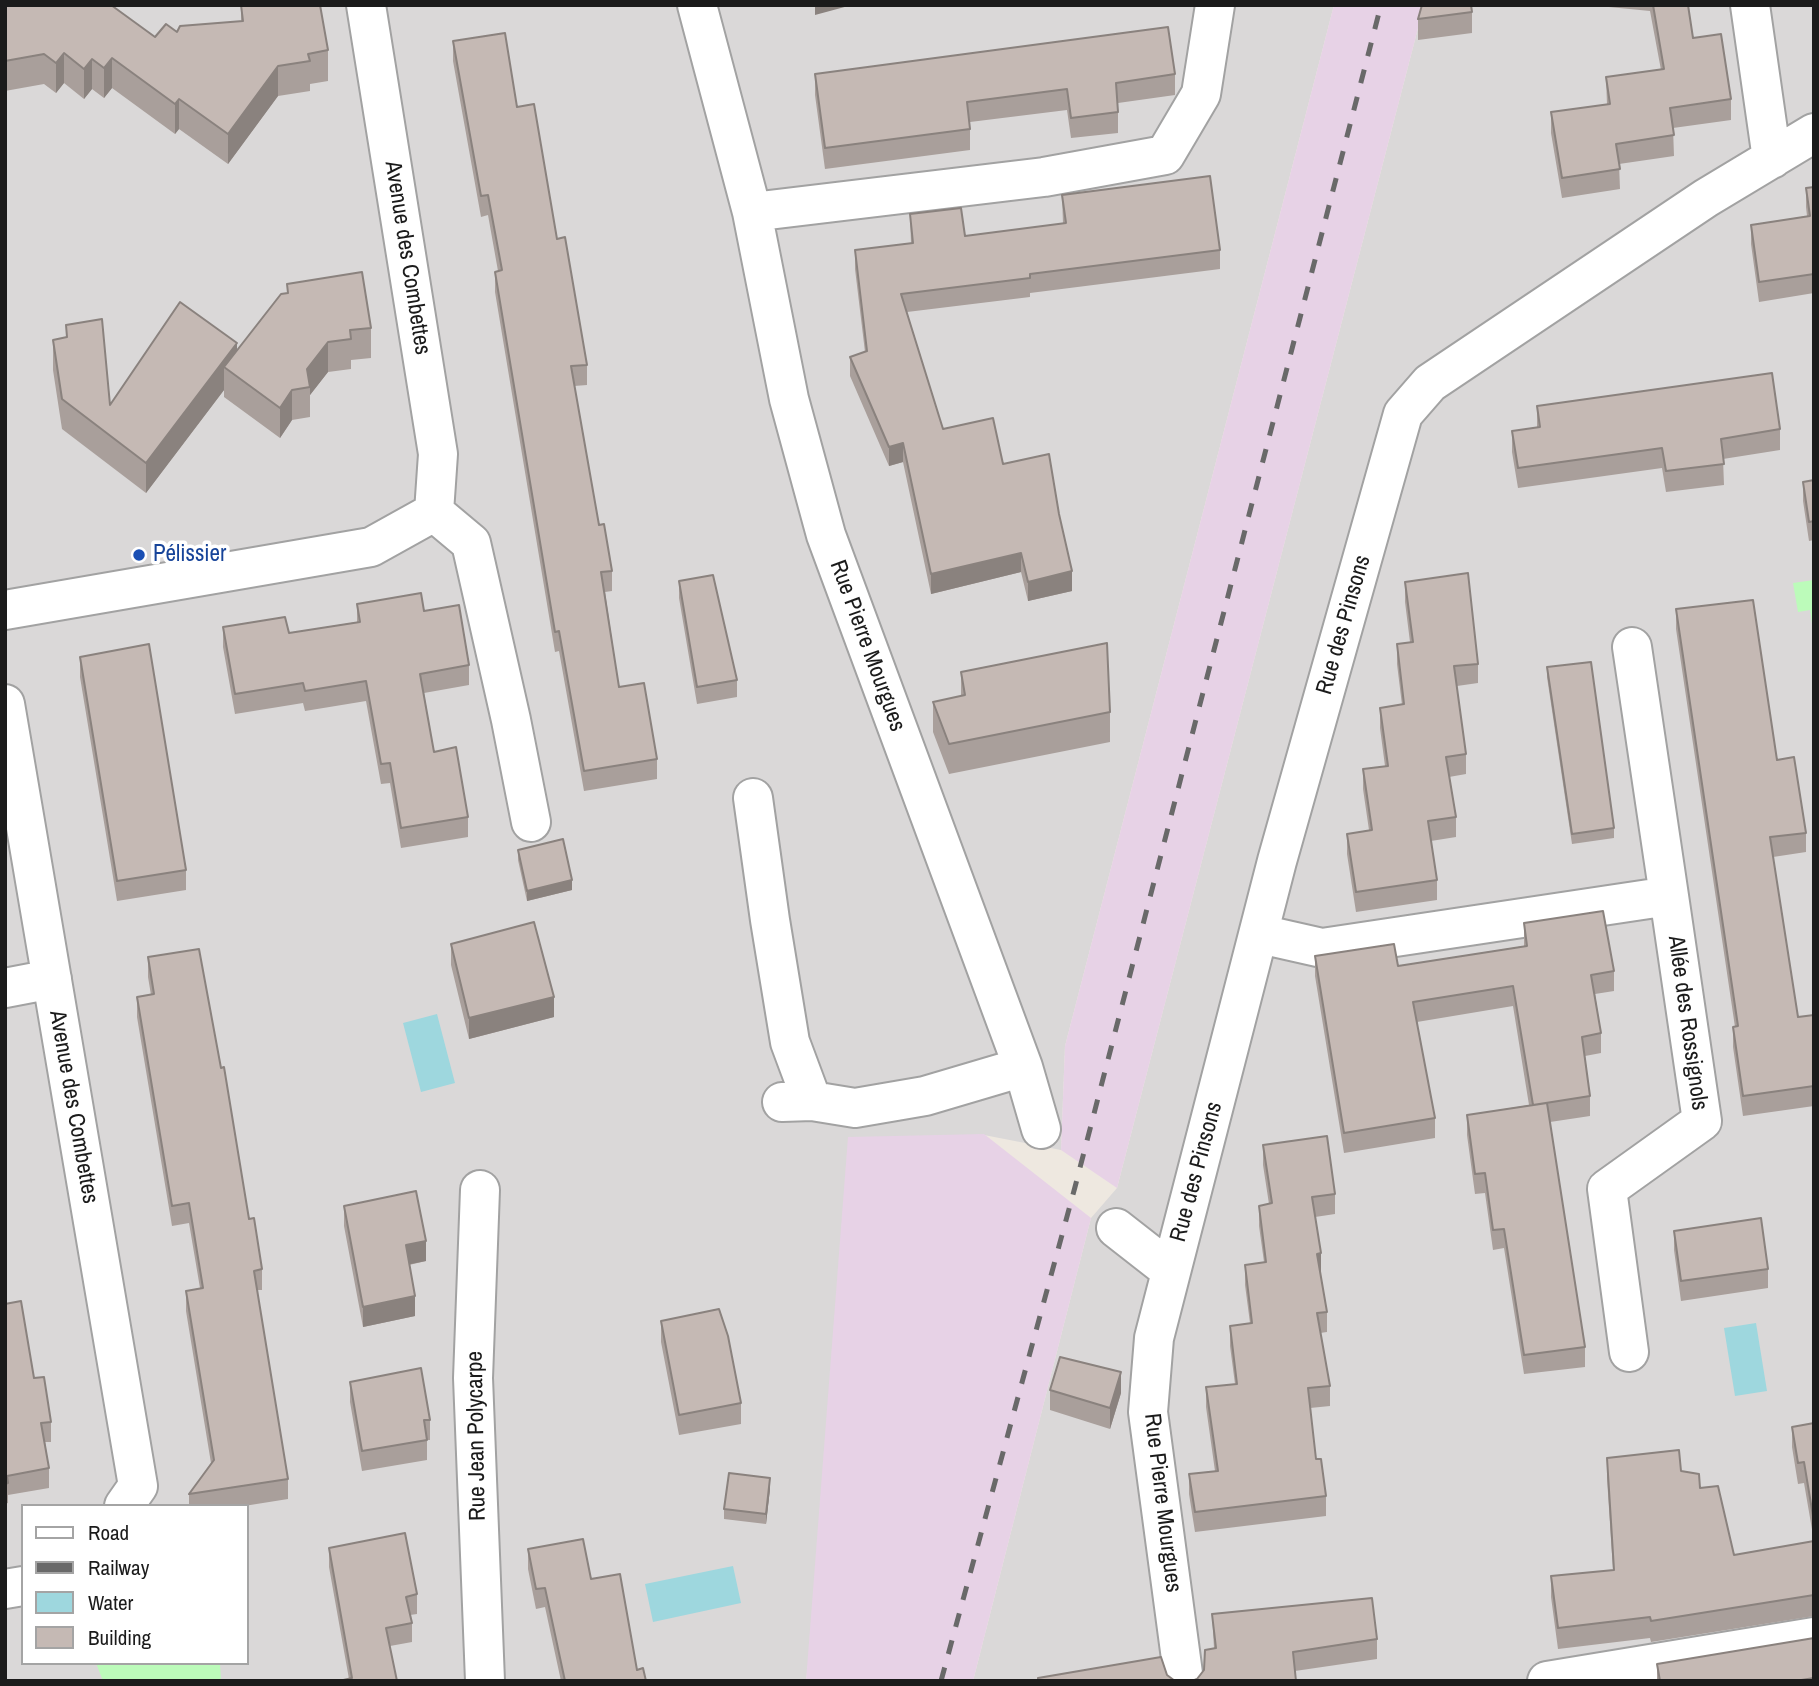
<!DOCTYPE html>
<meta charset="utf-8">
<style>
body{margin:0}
#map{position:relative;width:1819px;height:1686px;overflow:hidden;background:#eee8e0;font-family:"Archivo Narrow",sans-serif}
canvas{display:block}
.frame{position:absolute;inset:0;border:7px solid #1b1b1b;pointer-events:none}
.legend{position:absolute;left:21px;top:1504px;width:228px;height:161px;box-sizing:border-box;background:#fff;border:2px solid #a4a4a4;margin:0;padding:9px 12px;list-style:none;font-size:21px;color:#1b1b1b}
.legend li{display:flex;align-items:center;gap:14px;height:35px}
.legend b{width:35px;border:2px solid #a4a4a4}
</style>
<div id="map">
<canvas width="1819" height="1686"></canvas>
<div class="frame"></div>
<ul class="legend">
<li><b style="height:9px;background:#fff"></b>Road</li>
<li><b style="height:9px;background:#696969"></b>Railway</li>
<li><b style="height:19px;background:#9ed7de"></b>Water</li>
<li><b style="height:19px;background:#c5b9b4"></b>Building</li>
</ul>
</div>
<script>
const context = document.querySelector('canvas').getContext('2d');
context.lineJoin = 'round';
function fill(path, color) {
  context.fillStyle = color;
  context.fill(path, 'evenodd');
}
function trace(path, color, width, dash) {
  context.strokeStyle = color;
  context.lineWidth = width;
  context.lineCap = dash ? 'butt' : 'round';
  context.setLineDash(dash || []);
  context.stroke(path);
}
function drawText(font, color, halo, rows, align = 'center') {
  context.font = font + ' "Archivo Narrow",sans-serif';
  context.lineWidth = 7;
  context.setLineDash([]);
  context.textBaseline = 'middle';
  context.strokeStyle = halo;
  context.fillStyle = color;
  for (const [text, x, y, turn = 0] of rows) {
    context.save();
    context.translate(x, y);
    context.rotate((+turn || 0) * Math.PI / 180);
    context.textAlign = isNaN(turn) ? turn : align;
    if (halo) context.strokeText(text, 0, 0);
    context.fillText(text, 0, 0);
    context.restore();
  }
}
const residential = new Path2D(`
 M 5,5 L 1334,5 L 1065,1046 L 1061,1150 L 984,1135 L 808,1665 L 806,1681 L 5,1681 ZM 23,1506 L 247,1506 L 247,1663 L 23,1663 Z
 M 1424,5 L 1814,5 L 1814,1681 L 973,1681 L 1091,1218 L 1117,1188 Z`);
const industrial = new Path2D(`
 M 1334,5 L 1424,5 L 1117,1188 L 1061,1150 L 1065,1046 Z
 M 984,1134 L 1091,1218 L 973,1681 L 806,1681 L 848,1137 Z`);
const park = new Path2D(`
 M 1814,580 L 1814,637 L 1810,610 L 1798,612 L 1793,583 Z
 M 96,1663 L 220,1663 L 221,1681 L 103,1681 Z`);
const water = new Path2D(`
 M 437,1014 L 455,1083 L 421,1092 L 403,1023 Z
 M 1756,1323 L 1767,1391 L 1735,1396 L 1724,1328 Z
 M 733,1566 L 741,1603 L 653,1622 L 645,1584 Z`);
const minor = new Path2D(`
 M 697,5 L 752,212 L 789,399 L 826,535 L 1023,1067 L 925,1096 L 855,1108 L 812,1101 L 782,1102
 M 1750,5 L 1772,159
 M 752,212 L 1044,177 L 1165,155 L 1201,94 L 1215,5
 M 434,512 L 471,543 L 511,720 L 531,822
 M 5,610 L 371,547 L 434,512 L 438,454 L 366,5
 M 1632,647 L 1669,896
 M 5,704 L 138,1486 L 124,1506
 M 753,798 L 770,920 L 790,1042 L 812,1101
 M 1260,934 L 1322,948 L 1669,896 L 1702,1121 L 1607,1189 L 1629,1352
 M 5,988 L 52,979
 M 1023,1067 L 1041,1129
 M 480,1190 L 473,1378 L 485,1681
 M 1116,1228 L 1171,1271
 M 5,1589 L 23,1586
 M 1184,1681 L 1148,1412 L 1154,1338 L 1277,861 L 1403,414 L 1430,383 L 1706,198 L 1814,133
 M 1547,1681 L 1814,1637`);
const rail = new Path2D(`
 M 941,1681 L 1075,1187 L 1381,5`);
const wall = new Path2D(`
 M 5,5 L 155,37 L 177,32 L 241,21 L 241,5 L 328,50 L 328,81 L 310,84 L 310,91 L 278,96 L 228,164 L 179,129 L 175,134 L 112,88 L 104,98 L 92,89 L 84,99 L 64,83 L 56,93 L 44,84 L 5,91 Z
 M 1609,5 L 1688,5 L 1693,38 L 1731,99 L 1731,120 L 1673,128 L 1674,156 L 1619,164 L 1620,189 L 1562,198 L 1551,133 L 1551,112 L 1607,105 L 1606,77 L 1661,70 L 1650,11 L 1609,7 Z
 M 1472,12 L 1472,33 L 1418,40 L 1418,19 Z
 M 453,41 L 517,107 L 557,239 L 587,365 L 587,385 L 574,386 L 599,525 L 612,571 L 612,591 L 605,592 L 619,687 L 657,759 L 657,779 L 584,791 L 559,651 L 555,652 L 495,292 L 495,272 L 498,271 L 488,215 L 481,217 L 453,61 Z
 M 815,74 L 1175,74 L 1175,95 L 1118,103 L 1118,133 L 1071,138 L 1067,110 L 970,122 L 970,150 L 825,169 L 815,95 Z
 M 1814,187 L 1814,293 L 1759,302 L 1751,244 L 1751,225 L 1807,216 L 1806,207 L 1806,188 Z
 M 1062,195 L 1220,250 L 1220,269 L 1030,293 L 1030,297 L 907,312 L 943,429 L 1003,464 L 1072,591 L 1028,601 L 1021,572 L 931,594 L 903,462 L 889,466 L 850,376 L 850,357 L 865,352 L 855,269 L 855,250 L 911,243 L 910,214 L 965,236 L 1063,224 Z
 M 287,284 L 371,328 L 371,358 L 351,360 L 351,369 L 328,372 L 310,395 L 310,417 L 292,420 L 280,438 L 224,397 L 224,390 L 146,493 L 62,429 L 53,370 L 53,340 L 66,337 L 66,325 L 110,405 L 237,350 L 287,293 Z
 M 1537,406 L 1780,429 L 1780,450 L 1723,459 L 1724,485 L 1666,492 L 1662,468 L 1518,488 L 1512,452 L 1512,431 L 1537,427 Z
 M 1814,480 L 1814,540 L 1809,541 L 1803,501 L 1803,482 Z
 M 679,581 L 737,680 L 737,697 L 697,704 L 679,598 Z
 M 1405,582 L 1478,664 L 1478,683 L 1457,686 L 1466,754 L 1466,774 L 1449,777 L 1456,817 L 1456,837 L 1431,841 L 1437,880 L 1437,900 L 1356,912 L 1347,854 L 1347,834 L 1369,830 L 1363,789 L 1363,769 L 1385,766 L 1380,728 L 1380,708 L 1402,705 L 1397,664 L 1397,644 L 1410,642 L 1405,602 Z
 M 357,604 L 424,611 L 469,665 L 469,685 L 424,693 L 434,752 L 468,817 L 468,837 L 401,848 L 390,783 L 381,784 L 366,701 L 305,711 L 303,703 L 235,714 L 223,647 L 223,627 L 289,633 L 357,622 Z
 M 1676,609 L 1777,760 L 1806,833 L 1806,852 L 1773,857 L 1798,1017 L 1814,1015 L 1814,1106 L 1743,1116 L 1733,1047 L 1733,1027 L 1735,1027 L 1676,629 Z
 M 80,657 L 186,870 L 186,890 L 117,901 L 80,677 Z
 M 1547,667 L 1614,828 L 1614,838 L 1572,844 L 1547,677 Z
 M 961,672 L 1110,712 L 1110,742 L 949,774 L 933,732 L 933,702 L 961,696 Z
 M 518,850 L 572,890 L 527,901 L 518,860 Z
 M 1524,923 L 1614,971 L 1614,991 L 1595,994 L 1601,1033 L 1601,1053 L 1585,1056 L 1590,1096 L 1590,1116 L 1550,1122 L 1585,1347 L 1585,1367 L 1524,1374 L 1504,1248 L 1493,1250 L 1485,1193 L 1475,1194 L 1467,1135 L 1467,1115 L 1529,1105 L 1513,1006 L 1417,1022 L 1435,1118 L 1435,1138 L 1344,1153 L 1315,976 L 1315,956 L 1398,966 L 1524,946 Z
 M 451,944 L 554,1017 L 469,1039 L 451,965 Z
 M 148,957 L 249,1219 L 262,1269 L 262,1290 L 257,1290 L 288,1479 L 288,1499 L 244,1506 L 189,1506 L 189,1494 L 211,1463 L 186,1311 L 186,1291 L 200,1288 L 189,1223 L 172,1226 L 137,1017 L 137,997 L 151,995 L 148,977 Z
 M 1263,1145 L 1335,1194 L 1335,1214 L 1315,1217 L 1320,1273 L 1327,1312 L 1327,1332 L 1320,1333 L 1330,1386 L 1330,1406 L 1310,1408 L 1316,1459 L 1326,1496 L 1326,1516 L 1195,1532 L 1189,1494 L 1189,1474 L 1215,1471 L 1206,1407 L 1206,1387 L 1235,1384 L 1230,1346 L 1230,1326 L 1250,1323 L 1245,1285 L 1245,1265 L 1264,1262 L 1259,1226 L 1259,1206 L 1269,1204 L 1263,1165 Z
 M 5,1202 L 7,1209 L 7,1229 L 5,1229 Z
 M 344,1206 L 426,1261 L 409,1265 L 415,1316 L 363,1327 L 344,1226 Z
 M 1674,1231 L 1768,1269 L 1768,1288 L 1681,1301 L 1674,1250 Z
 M 5,1304 L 51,1422 L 51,1442 L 45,1442 L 49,1468 L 49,1488 L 8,1495 L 8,1503 L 5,1504 Z
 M 661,1321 L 741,1403 L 741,1424 L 679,1435 L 661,1342 Z
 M 350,1382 L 430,1420 L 430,1440 L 427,1440 L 427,1460 L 362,1471 L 350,1402 Z
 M 1050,1390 L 1121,1393 L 1110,1429 L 1050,1410 Z
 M 1814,1423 L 1814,1616 L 1651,1642 L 1650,1638 L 1558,1649 L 1551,1597 L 1551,1576 L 1613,1570 L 1607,1478 L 1607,1458 L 1681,1471 L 1700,1488 L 1734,1555 L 1814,1541 L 1804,1483 L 1798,1484 L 1792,1447 L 1792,1427 Z
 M 770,1489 L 766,1524 L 724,1519 L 724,1509 Z
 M 329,1548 L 417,1594 L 417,1614 L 410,1615 L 412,1623 L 412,1642 L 390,1646 L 397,1681 L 349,1679 L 329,1567 Z
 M 528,1549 L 591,1579 L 637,1670 L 646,1681 L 561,1681 L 545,1607 L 536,1609 L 528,1569 Z
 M 1212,1614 L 1377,1639 L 1377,1659 L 1295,1671 L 1197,1679 L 1204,1670 L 1214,1648 Z
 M 1814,1638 L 1814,1681 L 1657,1681 L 1657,1664 Z`);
const shadedWall = new Path2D(`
 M 815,5 L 852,5 L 815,15 Z
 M 64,53 L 64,83 L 56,93 L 56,63 Z
 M 112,58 L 112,88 L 104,98 L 104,68 Z
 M 92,59 L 92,89 L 84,99 L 84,69 Z
 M 278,66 L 278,96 L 228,164 L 228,134 Z
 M 179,99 L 179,129 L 175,134 L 175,104 Z
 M 328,342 L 328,372 L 310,395 L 310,387 L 307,369 Z
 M 237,343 L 237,373 L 224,367 L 224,390 L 146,493 L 146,463 Z
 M 292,390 L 292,420 L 280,438 L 280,408 Z
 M 903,443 L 903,462 L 889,466 L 889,447 Z
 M 1021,553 L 1021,572 L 931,594 L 931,574 Z
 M 1072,571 L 1072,591 L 1028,601 L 1028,582 Z
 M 572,880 L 572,890 L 527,901 L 527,891 Z
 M 554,997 L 554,1017 L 469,1039 L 469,1018 Z
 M 426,1241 L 426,1261 L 406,1265 L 406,1245 Z
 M 1321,1253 L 1321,1273 L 1317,1274 L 1317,1254 Z
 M 415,1296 L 415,1316 L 363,1327 L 363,1307 Z
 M 1121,1372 L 1121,1393 L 1110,1429 L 1110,1408 Z
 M 770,1478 L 770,1489 L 766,1524 L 766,1514 Z`);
const building = new Path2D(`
 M 5,5 L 111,5 L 155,37 L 166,24 L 177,32 L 180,26 L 243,21 L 241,5 L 320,5 L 328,50 L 308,54 L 310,61 L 278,66 L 228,134 L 179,99 L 175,104 L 112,58 L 104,68 L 92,59 L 84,69 L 64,53 L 56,63 L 44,54 L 5,61 Z
 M 1422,5 L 1471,5 L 1472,12 L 1418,19 Z
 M 1653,5 L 1688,5 L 1693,38 L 1721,34 L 1731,99 L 1670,108 L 1674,135 L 1616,144 L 1620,169 L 1562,178 L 1551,112 L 1610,104 L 1606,77 L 1664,69 Z
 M 1168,27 L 1175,74 L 1116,83 L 1118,112 L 1071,118 L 1067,89 L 967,102 L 970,129 L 825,148 L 815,74 Z
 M 505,33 L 517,107 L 534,104 L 557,239 L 565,237 L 587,365 L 571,366 L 599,525 L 604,524 L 612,571 L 601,572 L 619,687 L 644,683 L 657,759 L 584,771 L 559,631 L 555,632 L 495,272 L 502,270 L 488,195 L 481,196 L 453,41 Z
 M 1210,176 L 1220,250 L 1030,274 L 1030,278 L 901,294 L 943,429 L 993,418 L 1003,464 L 1049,454 L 1059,514 L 1072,571 L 1028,582 L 1021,553 L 931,574 L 903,443 L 889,447 L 850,357 L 867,351 L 855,250 L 913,243 L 910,214 L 961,208 L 965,236 L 1066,223 L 1062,195 Z
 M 1814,187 L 1814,274 L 1759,282 L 1751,225 L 1810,216 L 1806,188 Z
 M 362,272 L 371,328 L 350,330 L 351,339 L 328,342 L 307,369 L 310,387 L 292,390 L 280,408 L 224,367 L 281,294 L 288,293 L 287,284 Z
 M 180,302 L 237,343 L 146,463 L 62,399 L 53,340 L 67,337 L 66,325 L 102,319 L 110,405 Z
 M 1772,373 L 1780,429 L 1721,439 L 1724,464 L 1666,471 L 1662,448 L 1518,468 L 1512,431 L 1540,427 L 1537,406 Z
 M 1814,480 L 1814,521 L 1809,522 L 1803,482 Z
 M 1468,573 L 1478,664 L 1454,666 L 1466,754 L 1446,757 L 1456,817 L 1428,821 L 1437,880 L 1356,892 L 1347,834 L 1372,830 L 1363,769 L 1388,766 L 1380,708 L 1404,704 L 1397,644 L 1413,642 L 1405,582 Z
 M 713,575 L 737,680 L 697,687 L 679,581 Z
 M 421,593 L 424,611 L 459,605 L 469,665 L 420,674 L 434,752 L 456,747 L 468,817 L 401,828 L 390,763 L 381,764 L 366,681 L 305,691 L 303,683 L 235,694 L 223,627 L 285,617 L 289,633 L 360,622 L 357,604 Z
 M 1753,600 L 1777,760 L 1794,757 L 1806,833 L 1770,837 L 1798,1017 L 1814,1015 L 1814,1086 L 1743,1096 L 1733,1027 L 1738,1026 L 1676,609 Z
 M 1107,643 L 1110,712 L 949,744 L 933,702 L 965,695 L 961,672 Z
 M 149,644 L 186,870 L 117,881 L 80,657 Z
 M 1591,662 L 1614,828 L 1572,834 L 1547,667 Z
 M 563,839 L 572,880 L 527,891 L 518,850 Z
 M 1603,911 L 1614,971 L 1591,975 L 1601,1033 L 1582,1037 L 1590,1096 L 1533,1105 L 1513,986 L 1413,1002 L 1435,1118 L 1344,1133 L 1315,956 L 1394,944 L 1398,966 L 1527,946 L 1524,923 Z
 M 534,922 L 554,997 L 469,1018 L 451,944 Z
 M 199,949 L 221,1068 L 224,1067 L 249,1219 L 254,1218 L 262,1269 L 254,1271 L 288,1479 L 189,1494 L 214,1460 L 186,1291 L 203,1288 L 189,1203 L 172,1206 L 137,997 L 154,994 L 148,957 Z
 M 1547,1103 L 1585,1347 L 1524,1355 L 1504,1229 L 1493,1230 L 1485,1173 L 1475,1174 L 1467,1115 Z
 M 1327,1136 L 1335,1194 L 1312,1197 L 1321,1253 L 1317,1254 L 1327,1312 L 1317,1313 L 1330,1386 L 1308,1388 L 1316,1459 L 1321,1459 L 1326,1496 L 1195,1512 L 1189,1474 L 1218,1471 L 1206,1387 L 1237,1384 L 1230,1326 L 1252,1323 L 1245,1265 L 1266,1262 L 1259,1206 L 1272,1203 L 1263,1145 Z
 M 416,1191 L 426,1241 L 406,1245 L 415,1296 L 363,1307 L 344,1206 Z
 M 1761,1218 L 1768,1269 L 1681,1281 L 1674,1231 Z
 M 21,1301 L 34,1378 L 44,1377 L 51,1422 L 41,1423 L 49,1468 L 7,1476 L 8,1483 L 5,1484 L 5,1304 Z
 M 719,1309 L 728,1336 L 741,1403 L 679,1415 L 661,1321 Z
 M 1060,1357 L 1121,1372 L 1110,1408 L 1050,1390 Z
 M 421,1368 L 430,1420 L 424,1420 L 427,1440 L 362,1451 L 350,1382 Z
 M 1814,1423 L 1814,1522 L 1804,1462 L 1798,1463 L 1792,1427 Z
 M 1679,1450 L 1681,1471 L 1699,1474 L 1700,1488 L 1718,1486 L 1734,1555 L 1814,1541 L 1814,1595 L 1651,1621 L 1650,1617 L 1558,1628 L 1551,1576 L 1614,1570 L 1607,1458 Z
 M 729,1473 L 770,1478 L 766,1514 L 724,1509 Z
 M 405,1533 L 417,1594 L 406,1597 L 412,1623 L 386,1628 L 397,1681 L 339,1681 L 352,1678 L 329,1548 Z
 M 583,1539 L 591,1579 L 620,1574 L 637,1670 L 643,1668 L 646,1681 L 565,1681 L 545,1588 L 536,1589 L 528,1549 Z
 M 1372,1598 L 1377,1639 L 1293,1652 L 1296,1681 L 1192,1681 L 1197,1679 L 1204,1670 L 1205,1650 L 1216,1648 L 1212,1614 Z
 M 1814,1638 L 1814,1678 L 1795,1681 L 1660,1681 L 1657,1664 Z
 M 1161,1657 L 1167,1675 L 1175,1681 L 1038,1681 L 1038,1678 Z`);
const markers = [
 [139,555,7,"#1a4fb4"]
];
const streetNames = [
 ["Avenue des Combettes",407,258,81],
 ["Rue des Pinsons",1344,625,-74],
 ["Rue Pierre Mourgues",867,646,70],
 ["Allée des Rossignols",1687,1023,82],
 ["Avenue des Combettes",73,1107,80],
 ["Rue des Pinsons",1197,1172,-75],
 ["Rue Jean Polycarpe",477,1436,-91],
 ["Rue Pierre Mourgues",1162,1503,83]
];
const transitNames = [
 ["Pélissier",153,555]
];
fill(residential, '#dad8d8');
fill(industrial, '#e7d2e6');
fill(park, '#bcfbba');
fill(water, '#9ed7de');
trace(minor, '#a2a2a2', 42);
trace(minor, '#fff', 38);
trace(rail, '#696969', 5, [14, 14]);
fill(wall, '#a99f9b');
fill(shadedWall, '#8a827e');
fill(building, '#c5b9b4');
trace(building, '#8a827e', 2);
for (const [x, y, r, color] of markers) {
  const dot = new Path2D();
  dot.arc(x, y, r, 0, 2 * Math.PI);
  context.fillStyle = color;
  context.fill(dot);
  trace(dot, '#fff', 2.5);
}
drawText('23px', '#1b1b1b', '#fff', streetNames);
drawText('23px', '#164399', '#fff', transitNames, 'left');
</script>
